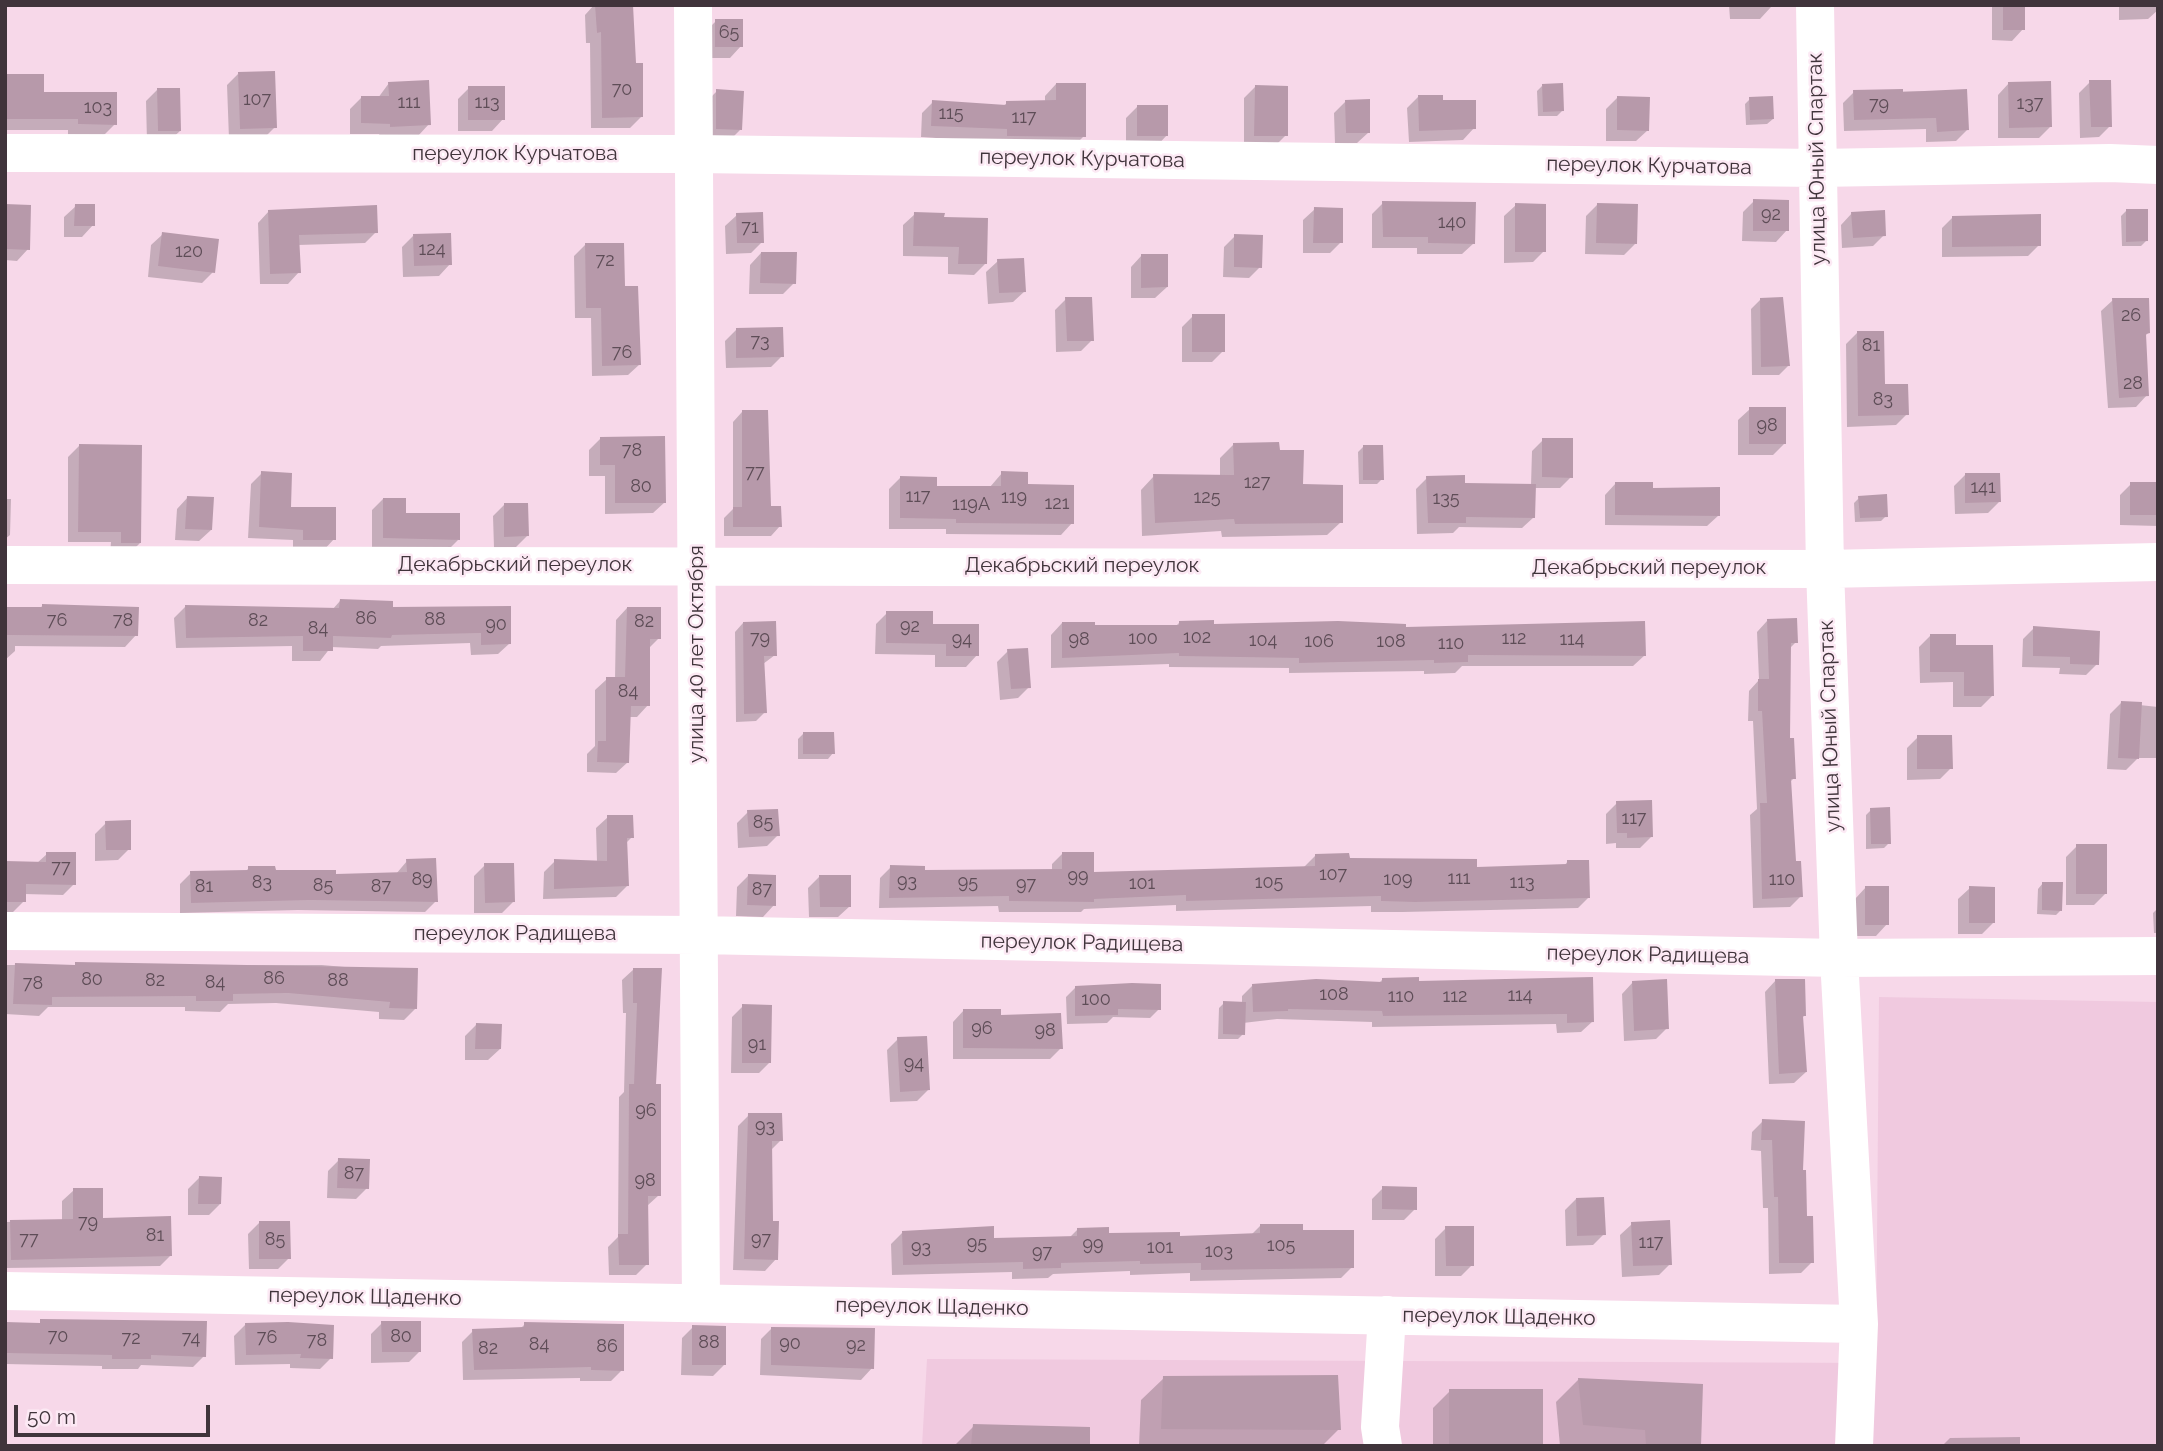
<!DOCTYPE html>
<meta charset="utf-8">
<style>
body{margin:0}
#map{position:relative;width:2163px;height:1451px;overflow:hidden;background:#f7d8e9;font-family:Raleway,sans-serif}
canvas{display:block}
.frame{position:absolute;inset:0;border:7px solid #40343b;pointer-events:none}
.scale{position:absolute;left:14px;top:1405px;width:196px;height:32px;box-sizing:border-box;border:4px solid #40343b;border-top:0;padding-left:9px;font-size:21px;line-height:24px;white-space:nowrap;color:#40343b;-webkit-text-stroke:5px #fce9f4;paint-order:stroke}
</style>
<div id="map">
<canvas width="2163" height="1451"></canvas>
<div class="frame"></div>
<div class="scale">50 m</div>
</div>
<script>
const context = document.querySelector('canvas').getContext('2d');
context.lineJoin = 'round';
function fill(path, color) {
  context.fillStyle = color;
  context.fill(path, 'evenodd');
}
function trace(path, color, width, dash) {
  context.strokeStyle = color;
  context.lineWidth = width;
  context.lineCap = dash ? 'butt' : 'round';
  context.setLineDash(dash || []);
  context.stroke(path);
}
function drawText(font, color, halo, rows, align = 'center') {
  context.font = font + ' Raleway,sans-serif';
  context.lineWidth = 5;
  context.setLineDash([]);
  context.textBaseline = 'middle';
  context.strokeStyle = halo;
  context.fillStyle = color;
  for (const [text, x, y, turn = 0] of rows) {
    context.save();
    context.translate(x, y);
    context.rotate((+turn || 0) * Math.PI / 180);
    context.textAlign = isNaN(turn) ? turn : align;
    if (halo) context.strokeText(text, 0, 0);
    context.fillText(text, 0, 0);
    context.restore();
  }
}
const built = new Path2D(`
 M 1879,997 L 2158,1002 L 2158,1446 L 922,1446 L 927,1359 L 1876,1363 Z`);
const shadow = new Path2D(`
 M 594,5 L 632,5 L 634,65 L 642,116 L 630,128 L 591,128 L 590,43 L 586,43 L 585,15 Z
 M 1729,5 L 1771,5 L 1771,7 L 1760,19 L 1730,19 Z
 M 1992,5 L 2023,5 L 2023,29 L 2012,41 L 1992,40 Z
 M 2119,5 L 2158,5 L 2158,10 L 2148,19 L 2119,20 Z
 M 716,21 L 741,46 L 730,58 L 705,58 L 705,32 Z
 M 238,74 L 275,127 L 264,138 L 229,139 L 227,85 Z
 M 5,75 L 115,124 L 104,135 L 68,135 L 68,130 L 5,130 Z
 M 2090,82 L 2110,126 L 2099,137 L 2080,138 L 2079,93 Z
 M 389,83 L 429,124 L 418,136 L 380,137 L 379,134 L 350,134 L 350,109 L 361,98 L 378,98 Z
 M 2009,83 L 2050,127 L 2039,138 L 1998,138 L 1998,95 Z
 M 1056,84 L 1084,136 L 1073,147 L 921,137 L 922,113 L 933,102 L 1003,106 L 1007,103 L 1045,102 L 1045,96 Z
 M 1542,86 L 1562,111 L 1557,116 L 1538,116 L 1537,91 Z
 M 1255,87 L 1286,135 L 1275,146 L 1244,146 L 1244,98 Z
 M 469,88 L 503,119 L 492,131 L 458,131 L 458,99 Z
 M 157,90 L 180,131 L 168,142 L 147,142 L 146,101 Z
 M 717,91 L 740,130 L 729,141 L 705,139 L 706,102 Z
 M 1965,91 L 1967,130 L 1956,141 L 1926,142 L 1926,129 L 1844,131 L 1843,103 L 1854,92 Z
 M 1418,97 L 1441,102 L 1474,128 L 1463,140 L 1409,142 L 1407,108 Z
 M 1617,98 L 1648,130 L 1636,141 L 1606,141 L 1606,109 Z
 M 1750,99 L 1773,119 L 1767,124 L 1746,125 L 1745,104 Z
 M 1346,101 L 1369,132 L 1357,143 L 1335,144 L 1334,113 Z
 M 1137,107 L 1167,135 L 1156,147 L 1126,146 L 1126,118 Z
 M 1754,201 L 1787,230 L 1776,242 L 1742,241 L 1743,212 Z
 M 1383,203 L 1474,243 L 1462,254 L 1417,254 L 1417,248 L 1372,248 L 1372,214 Z
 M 1516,205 L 1544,251 L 1533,262 L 1504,263 L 1504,216 Z
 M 1597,205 L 1635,244 L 1624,255 L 1585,254 L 1586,216 Z
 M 5,206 L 28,249 L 17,261 L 5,260 Z
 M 76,206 L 93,225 L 82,237 L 64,237 L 64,217 Z
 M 1315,209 L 1341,242 L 1330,253 L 1303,253 L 1303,220 Z
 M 2127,210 L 2146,241 L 2141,246 L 2122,246 L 2121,216 Z
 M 269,211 L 376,232 L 365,243 L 298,245 L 299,272 L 288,284 L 260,284 L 258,223 Z
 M 1852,213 L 1884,235 L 1873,246 L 1842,248 L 1841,225 Z
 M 915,214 L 985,264 L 974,275 L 948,274 L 948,257 L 903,256 L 903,225 Z
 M 737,215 L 762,242 L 751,253 L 726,254 L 725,226 Z
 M 1953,217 L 2039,245 L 2028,256 L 1942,257 L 1942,228 Z
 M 163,234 L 213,272 L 202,283 L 148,277 L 151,245 Z
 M 413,236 L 450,264 L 439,276 L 403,277 L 402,247 Z
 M 1235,236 L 1260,267 L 1249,278 L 1223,277 L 1224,247 Z
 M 585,245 L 624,288 L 640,364 L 628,375 L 592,376 L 591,318 L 575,318 L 574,256 Z
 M 761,253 L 794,283 L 783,294 L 749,294 L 750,265 Z
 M 1142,255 L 1167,287 L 1155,298 L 1131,298 L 1131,267 Z
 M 998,261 L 1025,291 L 1013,302 L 988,304 L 986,272 Z
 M 1066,299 L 1092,340 L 1081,351 L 1056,352 L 1055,310 Z
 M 1760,300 L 1788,366 L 1779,375 L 1752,375 L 1751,309 Z
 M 2113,300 L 2148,333 L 2144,337 L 2147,395 L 2136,407 L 2108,408 L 2101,311 Z
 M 1193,316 L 1223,351 L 1212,362 L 1182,362 L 1182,327 Z
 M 736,330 L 782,356 L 771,367 L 726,368 L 725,341 Z
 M 1857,333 L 1883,386 L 1907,414 L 1896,425 L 1847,427 L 1846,344 Z
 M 1750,409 L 1784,444 L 1773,455 L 1738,455 L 1738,420 Z
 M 742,412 L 770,508 L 780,526 L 771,536 L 724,536 L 724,518 L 733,509 L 733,422 Z
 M 601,438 L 665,502 L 653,513 L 605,514 L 605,476 L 589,476 L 589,450 Z
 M 1543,440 L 1571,477 L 1560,488 L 1534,488 L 1534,517 L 1522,528 L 1459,527 L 1453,533 L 1417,534 L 1416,489 L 1427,478 L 1464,484 L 1531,485 L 1532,451 Z
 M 1234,444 L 1278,452 L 1302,486 L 1341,522 L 1327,535 L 1222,537 L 1221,531 L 1142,536 L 1141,490 L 1154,476 L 1220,477 L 1220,458 Z
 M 79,446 L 140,543 L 129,554 L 110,554 L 111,542 L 68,542 L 68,457 Z
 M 1363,447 L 1382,479 L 1377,484 L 1359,484 L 1358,452 Z
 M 262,473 L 289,508 L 334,539 L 323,551 L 293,550 L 293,540 L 248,538 L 251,484 Z
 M 1002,473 L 1027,486 L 1072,523 L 1061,535 L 946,534 L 946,529 L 889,529 L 889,489 L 900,478 L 935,488 L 990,487 Z
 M 1965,475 L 1999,502 L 1988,513 L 1955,514 L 1954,486 Z
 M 1616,483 L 1651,490 L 1719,515 L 1707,526 L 1605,525 L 1605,495 Z
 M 2131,484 L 2158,484 L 2158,526 L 2120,525 L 2120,495 Z
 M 188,497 L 211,530 L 199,541 L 175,540 L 177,509 Z
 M 1859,498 L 1886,516 L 1881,521 L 1855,522 L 1854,503 Z
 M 5,499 L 11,499 L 10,535 L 5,539 Z
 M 383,499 L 405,515 L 458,540 L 447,551 L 372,549 L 372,510 Z
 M 504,505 L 527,536 L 516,547 L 494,548 L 493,516 Z
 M 340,601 L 391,609 L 509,607 L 510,643 L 498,654 L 471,655 L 470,643 L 381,646 L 378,649 L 331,647 L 320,661 L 292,661 L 292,646 L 176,648 L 174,618 L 185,607 L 332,610 Z
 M 42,606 L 136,635 L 125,647 L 15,646 L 15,651 L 5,660 L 5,609 L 40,609 Z
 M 627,608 L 659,638 L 648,649 L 648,705 L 637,717 L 629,717 L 628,762 L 616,773 L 587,772 L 587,754 L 595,746 L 595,690 L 607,679 L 615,679 L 616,620 Z
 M 887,613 L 931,626 L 977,655 L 966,667 L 935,667 L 935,655 L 875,654 L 876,624 Z
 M 1767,621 L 1796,642 L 1789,649 L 1788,740 L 1794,778 L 1789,783 L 1794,863 L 1801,896 L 1790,907 L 1753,908 L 1750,815 L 1757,809 L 1753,721 L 1748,721 L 1749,691 L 1759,680 L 1757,632 Z
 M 1180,622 L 1212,626 L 1645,655 L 1633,666 L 1462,666 L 1455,673 L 1424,674 L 1424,671 L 1289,673 L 1289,668 L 1169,667 L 1169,664 L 1051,668 L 1051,635 L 1062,623 L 1093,627 L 1176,626 Z
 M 743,623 L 775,655 L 763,664 L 765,712 L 756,721 L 736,722 L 735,632 Z
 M 2034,628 L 2097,664 L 2086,675 L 2059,674 L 2060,668 L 2022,667 L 2023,639 Z
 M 1930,636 L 1954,647 L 1992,696 L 1981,707 L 1953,707 L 1953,682 L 1920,683 L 1919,647 Z
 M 1008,651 L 1029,687 L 1018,698 L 1000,700 L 997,662 Z
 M 2121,703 L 2158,707 L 2158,758 L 2138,758 L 2126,770 L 2107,769 L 2110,714 Z
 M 803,734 L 833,753 L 828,759 L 798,759 L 798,739 Z
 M 1918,737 L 1951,768 L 1940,779 L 1907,780 L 1907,748 Z
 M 1617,803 L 1651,837 L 1640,848 L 1616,848 L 1616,843 L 1606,844 L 1606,814 Z
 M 1871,810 L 1889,843 L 1884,848 L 1866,849 L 1866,815 Z
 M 748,812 L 778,835 L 767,846 L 738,848 L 737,823 Z
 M 608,817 L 632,837 L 626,843 L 627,886 L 616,897 L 543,899 L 544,872 L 555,861 L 597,862 L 596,828 Z
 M 106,823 L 129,849 L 118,860 L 95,861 L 95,834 Z
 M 2077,846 L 2106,893 L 2094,905 L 2066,905 L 2066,857 Z
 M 1063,853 L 1092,874 L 1303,868 L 1315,856 L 1475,869 L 1564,866 L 1568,861 L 1589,897 L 1578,908 L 1403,912 L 1371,912 L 1371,906 L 1176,911 L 1176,905 L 1084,909 L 1081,912 L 999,912 L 998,906 L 879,908 L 880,878 L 891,867 L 923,871 L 1052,871 L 1052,864 Z
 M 47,854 L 74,884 L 63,895 L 24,894 L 24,901 L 13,912 L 5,912 L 5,863 L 37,863 Z
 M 407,861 L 436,901 L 425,912 L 298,910 L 180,913 L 180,884 L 191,873 L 245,872 L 249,868 L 334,876 L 396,874 Z
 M 485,865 L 513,902 L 502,913 L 474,913 L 474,876 Z
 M 748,876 L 774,905 L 763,917 L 736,916 L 737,887 Z
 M 819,877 L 850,906 L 838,917 L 809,917 L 808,888 Z
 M 2043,883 L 2061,910 L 2056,915 L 2037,914 L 2038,889 Z
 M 1866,887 L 1887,924 L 1876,936 L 1855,936 L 1855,899 Z
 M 1970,888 L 1993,923 L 1982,934 L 1958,934 L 1958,899 Z
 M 2158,908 L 2158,933 L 2154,933 L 2153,913 Z
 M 5,965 L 322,965 L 389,971 L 416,1008 L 404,1020 L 379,1019 L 379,1012 L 276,1003 L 228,1004 L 220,1012 L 185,1011 L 185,1007 L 48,1007 L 39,1016 L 5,1014 Z
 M 634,969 L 655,1085 L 659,1195 L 647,1206 L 647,1264 L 636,1275 L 609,1275 L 608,1247 L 618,1237 L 619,1097 L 624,1092 L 626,1013 L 623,1013 L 622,980 Z
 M 1383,979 L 1417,982 L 1591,979 L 1593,1021 L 1581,1032 L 1557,1033 L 1556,1024 L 1372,1027 L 1372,1022 L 1277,1019 L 1243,1023 L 1243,1034 L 1238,1039 L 1218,1039 L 1219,1008 L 1224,1003 L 1242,1003 L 1242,996 L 1253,985 L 1379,983 Z
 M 1776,980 L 1804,1016 L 1802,1018 L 1806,1072 L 1794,1083 L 1769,1084 L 1765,992 Z
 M 1633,982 L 1667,1028 L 1656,1039 L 1624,1041 L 1622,994 Z
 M 1075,988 L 1159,1009 L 1150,1018 L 1113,1017 L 1107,1023 L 1067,1024 L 1066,997 Z
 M 743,1006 L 770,1062 L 759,1073 L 731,1073 L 732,1017 Z
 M 964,1010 L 999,1017 L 1061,1048 L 1050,1059 L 953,1059 L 953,1022 Z
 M 476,1025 L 500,1049 L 488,1060 L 465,1060 L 465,1036 Z
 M 898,1039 L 928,1090 L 917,1101 L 890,1102 L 887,1050 Z
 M 749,1115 L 781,1140 L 770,1151 L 771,1223 L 776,1259 L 765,1271 L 733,1270 L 738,1126 Z
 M 1763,1121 L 1801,1172 L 1812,1262 L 1801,1273 L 1769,1274 L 1768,1208 L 1763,1208 L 1761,1151 L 1751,1150 L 1752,1132 Z
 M 339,1160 L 367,1188 L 356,1199 L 327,1198 L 328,1171 Z
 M 199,1178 L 220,1204 L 209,1215 L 188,1215 L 188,1189 Z
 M 1383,1188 L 1415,1209 L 1404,1220 L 1372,1220 L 1372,1199 Z
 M 74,1190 L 101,1220 L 171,1255 L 160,1266 L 5,1268 L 5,1222 L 62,1221 L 62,1201 Z
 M 1576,1199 L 1604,1234 L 1593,1245 L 1566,1246 L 1565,1210 Z
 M 260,1222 L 289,1258 L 278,1269 L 249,1269 L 248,1234 Z
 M 1632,1224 L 1670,1264 L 1659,1275 L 1622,1277 L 1620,1235 Z
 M 1260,1226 L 1301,1232 L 1352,1267 L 1341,1278 L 1190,1281 L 1190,1273 L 1130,1275 L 1130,1271 L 1053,1274 L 1048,1278 L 1012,1279 L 1012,1272 L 892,1275 L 891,1244 L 902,1233 L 993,1240 L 1069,1238 L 1078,1229 L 1107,1235 L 1178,1238 L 1251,1235 Z
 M 1446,1228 L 1472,1265 L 1461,1276 L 1435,1276 L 1435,1239 Z
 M 5,1323 L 204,1356 L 193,1367 L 141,1365 L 138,1369 L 102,1369 L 102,1366 L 5,1364 Z
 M 382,1323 L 420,1351 L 409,1362 L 371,1363 L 371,1334 Z
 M 246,1324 L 331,1358 L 320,1369 L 290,1368 L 290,1364 L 235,1365 L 234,1336 Z
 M 525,1324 L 622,1370 L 611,1381 L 580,1381 L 580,1378 L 463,1380 L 462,1342 L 473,1331 L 520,1329 Z
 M 693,1327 L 724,1365 L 713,1376 L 681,1375 L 682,1338 Z
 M 772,1328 L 872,1368 L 861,1380 L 760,1375 L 761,1339 Z
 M 1164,1378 L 1339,1429 L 1322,1446 L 1139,1446 L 1141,1400 Z
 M 1579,1379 L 1699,1446 L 1560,1446 L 1556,1402 Z
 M 1450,1391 L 1541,1446 L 1433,1446 L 1433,1408 Z
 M 974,1426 L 1066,1446 L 954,1446 Z
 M 2020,1437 L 2020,1446 L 1942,1446 L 1950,1438 Z`);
const building = new Path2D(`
 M 595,5 L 633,5 L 636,63 L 643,63 L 643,117 L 602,118 L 601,32 L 597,33 Z
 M 2003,5 L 2025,5 L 2025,30 L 2003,30 Z
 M 715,19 L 743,19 L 743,47 L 715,47 Z
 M 275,71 L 277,128 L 240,129 L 238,72 Z
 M 5,74 L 44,74 L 44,92 L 117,92 L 117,125 L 78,124 L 78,119 L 5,119 Z
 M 429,80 L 431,125 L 390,127 L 390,124 L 361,123 L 361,96 L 389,96 L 388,82 Z
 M 2089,80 L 2111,80 L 2112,127 L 2091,127 Z
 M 2051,81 L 2052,127 L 2009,128 L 2008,82 Z
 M 1056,83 L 1086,83 L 1086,137 L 1007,136 L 1007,129 L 931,126 L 932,100 L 1006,105 L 1006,101 L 1056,100 Z
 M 1563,83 L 1564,111 L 1543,112 L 1542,84 Z
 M 1255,85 L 1288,86 L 1288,136 L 1254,136 Z
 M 468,86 L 505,86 L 505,120 L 468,120 Z
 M 157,88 L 180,88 L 181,131 L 158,131 Z
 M 716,89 L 744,91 L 742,130 L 716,129 Z
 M 1903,89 L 1903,92 L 1967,89 L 1969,130 L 1937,132 L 1936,118 L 1854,120 L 1853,90 Z
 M 1418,95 L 1443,95 L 1443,100 L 1476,100 L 1476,129 L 1419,131 Z
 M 1617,96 L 1650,97 L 1649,131 L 1617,130 Z
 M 1773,96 L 1774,119 L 1750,120 L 1749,97 Z
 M 1370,99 L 1370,133 L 1346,133 L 1345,100 Z
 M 1137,105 L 1168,105 L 1168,136 L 1137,136 Z
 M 1753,199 L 1789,200 L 1789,231 L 1753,231 Z
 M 1382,201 L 1476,202 L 1475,244 L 1428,243 L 1428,237 L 1383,237 Z
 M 1515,203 L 1546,204 L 1546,252 L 1515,252 Z
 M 1597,203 L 1638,204 L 1637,244 L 1596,243 Z
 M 5,204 L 31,205 L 30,250 L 5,249 Z
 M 75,204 L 95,204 L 95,226 L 74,226 Z
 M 377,205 L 378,233 L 299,235 L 301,273 L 270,274 L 268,210 Z
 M 1314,207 L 1343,208 L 1343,243 L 1313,243 Z
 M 2126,209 L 2148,209 L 2148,241 L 2126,242 Z
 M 1885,210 L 1886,236 L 1853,238 L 1851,212 Z
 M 763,212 L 764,243 L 737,243 L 736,213 Z
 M 914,212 L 945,213 L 944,217 L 988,218 L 987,264 L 958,264 L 959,247 L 913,246 Z
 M 2041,214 L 2041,246 L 1952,247 L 1952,216 Z
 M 162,232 L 219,239 L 215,273 L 158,266 Z
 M 451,233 L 452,265 L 414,266 L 413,234 Z
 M 1234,234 L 1263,235 L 1262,268 L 1234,267 Z
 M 585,243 L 624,243 L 625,286 L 638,286 L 641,365 L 602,366 L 601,308 L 586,308 Z
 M 761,252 L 797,252 L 796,284 L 760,283 Z
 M 1141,254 L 1168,254 L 1168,287 L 1141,288 Z
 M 1024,258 L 1026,292 L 999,293 L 997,259 Z
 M 1065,297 L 1092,297 L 1094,341 L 1067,341 Z
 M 1783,297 L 1790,366 L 1761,367 L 1760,298 Z
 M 2112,298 L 2149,298 L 2150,333 L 2146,334 L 2149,396 L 2119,398 Z
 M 1192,314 L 1225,314 L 1225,352 L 1192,352 Z
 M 783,327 L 784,357 L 736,358 L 736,328 Z
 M 1857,331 L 1884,331 L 1885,384 L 1908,384 L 1909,415 L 1858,416 Z
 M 1749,407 L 1786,407 L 1786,444 L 1749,444 Z
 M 742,410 L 768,410 L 771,506 L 781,506 L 782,527 L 733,527 L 733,507 L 742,507 Z
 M 665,436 L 666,503 L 615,503 L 615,465 L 600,465 L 600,437 Z
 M 1542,438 L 1573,438 L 1573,478 L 1542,477 Z
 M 1279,442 L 1280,450 L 1304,450 L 1303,484 L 1343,485 L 1343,523 L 1235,524 L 1234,519 L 1155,523 L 1153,474 L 1234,475 L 1233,443 Z
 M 79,444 L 142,445 L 141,543 L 121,543 L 121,532 L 78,532 Z
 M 1363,445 L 1383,445 L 1384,480 L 1363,480 Z
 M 261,471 L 292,473 L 291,507 L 336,507 L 336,540 L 303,540 L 303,530 L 259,527 Z
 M 1001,471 L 1028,472 L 1028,484 L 1074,485 L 1074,524 L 956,523 L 956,519 L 900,518 L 900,476 L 937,477 L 937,486 L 1001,486 Z
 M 1965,473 L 2000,473 L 2001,502 L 1965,503 Z
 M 1465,475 L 1465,483 L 1536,484 L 1535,518 L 1466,517 L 1466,523 L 1428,523 L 1426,476 Z
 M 1615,482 L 1653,482 L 1653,488 L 1720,487 L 1720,516 L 1615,515 Z
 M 2130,482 L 2158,482 L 2158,515 L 2130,515 Z
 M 1887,494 L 1888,517 L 1860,518 L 1858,496 Z
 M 187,496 L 214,497 L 212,530 L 185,529 Z
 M 383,498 L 406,498 L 406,513 L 460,513 L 460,540 L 383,538 Z
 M 504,503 L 528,503 L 529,536 L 504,537 Z
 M 340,599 L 393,601 L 393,607 L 511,606 L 511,644 L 481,645 L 481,633 L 392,635 L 391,638 L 333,636 L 333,651 L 303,651 L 303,636 L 186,638 L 185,605 L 339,608 Z
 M 42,604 L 139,607 L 138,636 L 5,635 L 5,607 L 42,607 Z
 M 627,607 L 661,607 L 661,639 L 650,639 L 650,706 L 631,706 L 629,763 L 597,762 L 598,741 L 606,741 L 606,677 L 625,677 Z
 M 886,611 L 933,611 L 933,624 L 979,624 L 979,656 L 946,656 L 946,644 L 886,643 Z
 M 1797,618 L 1798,643 L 1791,643 L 1790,738 L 1794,738 L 1796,779 L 1791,779 L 1796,861 L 1801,861 L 1803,897 L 1762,899 L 1760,803 L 1767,803 L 1762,711 L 1758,711 L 1758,679 L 1769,679 L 1767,619 Z
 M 1214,620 L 1214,624 L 1338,621 L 1406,624 L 1406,627 L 1645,621 L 1646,656 L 1468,655 L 1468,662 L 1434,663 L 1434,660 L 1299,663 L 1299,658 L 1179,656 L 1179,653 L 1062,658 L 1062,622 L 1095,622 L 1095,625 L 1179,625 L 1179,621 Z
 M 776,621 L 777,656 L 764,656 L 767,713 L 744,714 L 743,622 Z
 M 2033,626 L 2100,631 L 2099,665 L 2070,664 L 2070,657 L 2033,656 Z
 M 1930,634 L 1956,634 L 1956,645 L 1993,645 L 1994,696 L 1964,696 L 1964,672 L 1930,672 Z
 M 1028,648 L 1031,688 L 1011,689 L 1007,649 Z
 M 2121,701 L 2142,702 L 2139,759 L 2118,758 Z
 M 803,732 L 834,732 L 835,754 L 803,754 Z
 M 1917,735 L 1952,735 L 1953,769 L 1917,769 Z
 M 1652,800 L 1653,837 L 1627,838 L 1627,833 L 1617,833 L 1616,801 Z
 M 1890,807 L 1891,844 L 1871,844 L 1870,808 Z
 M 778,809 L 780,836 L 749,837 L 747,810 Z
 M 607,815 L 633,815 L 634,838 L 627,838 L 629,886 L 554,889 L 554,859 L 607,861 Z
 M 131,820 L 131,850 L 106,850 L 105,821 Z
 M 2076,844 L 2107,844 L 2107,894 L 2076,894 Z
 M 46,852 L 76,852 L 76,885 L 26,884 L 26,902 L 5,902 L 5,861 L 46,862 Z
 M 1062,852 L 1094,852 L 1094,872 L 1315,866 L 1315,854 L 1349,853 L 1350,858 L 1477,859 L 1477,867 L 1567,864 L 1567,860 L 1589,860 L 1590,898 L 1415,902 L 1381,901 L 1381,896 L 1186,901 L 1186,895 L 1094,899 L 1094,902 L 1009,901 L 1009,896 L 889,898 L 890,865 L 925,866 L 925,870 L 1062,869 Z
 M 436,858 L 438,902 L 310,900 L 191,903 L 190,871 L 248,870 L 248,866 L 275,866 L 276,870 L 336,870 L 336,874 L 407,872 L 406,859 Z
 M 484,863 L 514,863 L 515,902 L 485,903 Z
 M 748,874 L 776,875 L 776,906 L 747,905 Z
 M 819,875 L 851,875 L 851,907 L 820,907 Z
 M 2042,882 L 2063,882 L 2062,911 L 2042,910 Z
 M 1865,886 L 1889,886 L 1889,925 L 1865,925 Z
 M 1969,886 L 1995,887 L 1995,923 L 1969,923 Z
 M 75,962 L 418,968 L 417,1009 L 389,1008 L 390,1002 L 288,993 L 233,994 L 233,1001 L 196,1001 L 196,996 L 52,997 L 52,1005 L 13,1004 L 15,963 L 75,965 Z
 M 633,968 L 662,968 L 656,1084 L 661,1084 L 661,1196 L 648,1196 L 649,1265 L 619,1265 L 618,1234 L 628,1234 L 629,1084 L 634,1084 L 637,1003 L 633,1003 Z
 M 1419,977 L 1419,981 L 1593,977 L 1594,1022 L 1567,1023 L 1567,1014 L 1383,1016 L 1382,1011 L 1288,1009 L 1288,1011 L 1253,1012 L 1252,984 L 1316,979 L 1382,982 L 1382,978 Z
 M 1667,979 L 1669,1029 L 1634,1031 L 1632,981 Z
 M 1775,979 L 1805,979 L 1806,1016 L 1803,1016 L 1807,1072 L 1779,1074 Z
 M 1132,983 L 1161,984 L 1161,1010 L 1118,1009 L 1118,1015 L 1075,1016 L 1075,986 Z
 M 1223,1001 L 1246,1002 L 1245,1035 L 1223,1034 Z
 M 742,1004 L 772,1005 L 771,1063 L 742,1063 Z
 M 963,1009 L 1001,1009 L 1001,1015 L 1061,1013 L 1063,1049 L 963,1048 Z
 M 476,1023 L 502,1024 L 501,1049 L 475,1049 Z
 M 927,1036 L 930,1090 L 900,1092 L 897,1037 Z
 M 748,1113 L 782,1113 L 783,1141 L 772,1141 L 773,1221 L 779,1221 L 778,1260 L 744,1259 Z
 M 1762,1119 L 1805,1121 L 1803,1170 L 1806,1170 L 1807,1216 L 1813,1216 L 1814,1263 L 1779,1263 L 1778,1197 L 1774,1197 L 1772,1140 L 1761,1140 Z
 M 338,1158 L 370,1159 L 369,1189 L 337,1188 Z
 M 199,1176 L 222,1177 L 221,1204 L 198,1204 Z
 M 1382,1186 L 1417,1187 L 1417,1210 L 1382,1209 Z
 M 73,1188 L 103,1188 L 103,1218 L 171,1216 L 172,1256 L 11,1260 L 10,1220 L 73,1219 Z
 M 1604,1197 L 1606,1235 L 1577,1236 L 1576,1198 Z
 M 1670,1220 L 1672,1265 L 1633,1266 L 1631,1222 Z
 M 259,1221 L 290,1221 L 291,1259 L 259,1259 Z
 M 1260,1224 L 1303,1224 L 1303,1230 L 1354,1230 L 1354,1268 L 1201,1270 L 1201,1263 L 1140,1264 L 1140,1261 L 1061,1263 L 1061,1268 L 1023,1269 L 1023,1262 L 903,1265 L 902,1231 L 994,1226 L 994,1238 L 1077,1236 L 1077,1228 L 1109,1227 L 1109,1233 L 1180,1232 L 1180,1236 L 1260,1233 Z
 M 1445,1226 L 1474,1226 L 1474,1266 L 1446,1266 Z
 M 40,1319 L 207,1321 L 206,1357 L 151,1355 L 151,1359 L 112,1359 L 112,1355 L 5,1353 L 5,1322 L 40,1323 Z
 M 381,1321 L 421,1321 L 421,1352 L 382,1352 Z
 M 288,1322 L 334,1325 L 333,1359 L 300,1358 L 301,1354 L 246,1355 L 245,1323 Z
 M 524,1322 L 624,1324 L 624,1371 L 591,1370 L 591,1367 L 474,1370 L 472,1329 L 524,1327 Z
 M 692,1325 L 726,1326 L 726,1365 L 692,1365 Z
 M 771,1327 L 875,1328 L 874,1369 L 771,1365 Z
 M 1338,1375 L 1341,1430 L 1161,1429 L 1163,1376 Z
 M 1578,1378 L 1703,1384 L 1701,1446 L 1646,1446 L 1645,1430 L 1583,1425 Z
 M 1449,1389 L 1543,1389 L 1543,1446 L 1449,1446 Z
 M 973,1424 L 1090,1427 L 1090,1446 L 971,1446 Z`);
const minor = new Path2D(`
 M 693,5 L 701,1303
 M 1815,5 L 1825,569 L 1839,958 L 1859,1324 L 1854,1446
 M 5,153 L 694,154 L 1817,168 L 2110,163 L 2158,165
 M 5,565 L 1825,569 L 2158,562
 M 5,931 L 699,935 L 1839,958 L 2158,956
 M 5,1291 L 1859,1324
 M 1383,1446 L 1380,1427 L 1387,1315`);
const numberNames = [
 ["65",729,33],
 ["70",622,90],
 ["107",257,100],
 ["111",409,103],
 ["113",487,103],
 ["137",2030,104],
 ["79",1879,105],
 ["103",98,108],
 ["115",951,114],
 ["117",1024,118],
 ["92",1771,215],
 ["140",1452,223],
 ["71",750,228],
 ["124",432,250],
 ["120",189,252],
 ["72",605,261],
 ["26",2131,316],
 ["73",760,342],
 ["81",1871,346],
 ["76",622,353],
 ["28",2133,384],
 ["83",1883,400],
 ["98",1767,426],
 ["78",632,451],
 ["77",755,473],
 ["127",1257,483],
 ["80",641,487],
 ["141",1983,488],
 ["117",918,497],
 ["119",1014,498],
 ["125",1207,498],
 ["135",1446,499],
 ["121",1057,504],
 ["119А",971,505],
 ["86",366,619],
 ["88",435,620],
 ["76",57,621],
 ["78",123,621],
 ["82",258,621],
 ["82",644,622],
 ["90",496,625],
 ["92",910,627],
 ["84",318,629],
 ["102",1197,638],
 ["79",760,639],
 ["100",1143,639],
 ["112",1514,639],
 ["94",962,640],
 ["98",1079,640],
 ["114",1572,640],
 ["104",1263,641],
 ["106",1319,642],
 ["108",1391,642],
 ["110",1451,644],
 ["84",628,692],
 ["117",1634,819],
 ["85",763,823],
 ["77",61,868],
 ["107",1333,875],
 ["99",1078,877],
 ["111",1459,879],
 ["89",422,880],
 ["109",1398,880],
 ["110",1782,880],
 ["93",907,882],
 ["83",262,883],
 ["95",968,883],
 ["105",1269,883],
 ["113",1522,883],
 ["101",1142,884],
 ["97",1026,885],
 ["85",323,886],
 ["81",204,887],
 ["87",381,887],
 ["87",762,890],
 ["86",274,979],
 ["80",92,980],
 ["82",155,981],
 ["88",338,981],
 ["84",215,983],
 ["78",33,984],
 ["108",1334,995],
 ["114",1520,996],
 ["110",1401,997],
 ["112",1455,997],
 ["100",1096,1000],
 ["96",982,1029],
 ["98",1045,1031],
 ["91",757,1045],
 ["94",914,1064],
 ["96",646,1111],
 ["93",765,1127],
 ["87",354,1174],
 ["98",645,1181],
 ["79",88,1223],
 ["81",155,1236],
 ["77",29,1240],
 ["85",275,1240],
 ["97",761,1240],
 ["117",1651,1243],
 ["95",977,1244],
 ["99",1093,1245],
 ["105",1281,1246],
 ["93",921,1248],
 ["101",1160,1248],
 ["103",1219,1252],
 ["97",1042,1253],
 ["70",58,1337],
 ["80",401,1337],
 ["76",267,1338],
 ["72",131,1339],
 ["74",191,1339],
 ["78",317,1341],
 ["88",709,1343],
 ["90",790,1344],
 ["84",539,1345],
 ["92",856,1346],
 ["86",607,1347],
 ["82",488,1349]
];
const streetNames = [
 ["переулок Курчатова",515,154],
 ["переулок Курчатова",1082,159,1],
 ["улица Юный Спартак",1817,159,-91],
 ["переулок Курчатова",1649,166,1],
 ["Декабрьский переулок",515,565],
 ["Декабрьский переулок",1082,566],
 ["Декабрьский переулок",1649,568],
 ["улица 40 лет Октября",697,654,-90],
 ["улица Юный Спартак",1830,726,-92],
 ["переулок Радищева",515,934],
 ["переулок Радищева",1082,943,1],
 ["переулок Радищева",1648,955,1],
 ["переулок Щаденко",365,1297,1],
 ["переулок Щаденко",932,1307,1],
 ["переулок Щаденко",1499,1317,1]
];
fill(built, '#f0c9df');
fill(shadow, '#0003');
fill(building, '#b799aa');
trace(minor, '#fff', 38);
drawText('18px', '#5e4d57', null, numberNames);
drawText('21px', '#40343b', '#fce9f4', streetNames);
</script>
